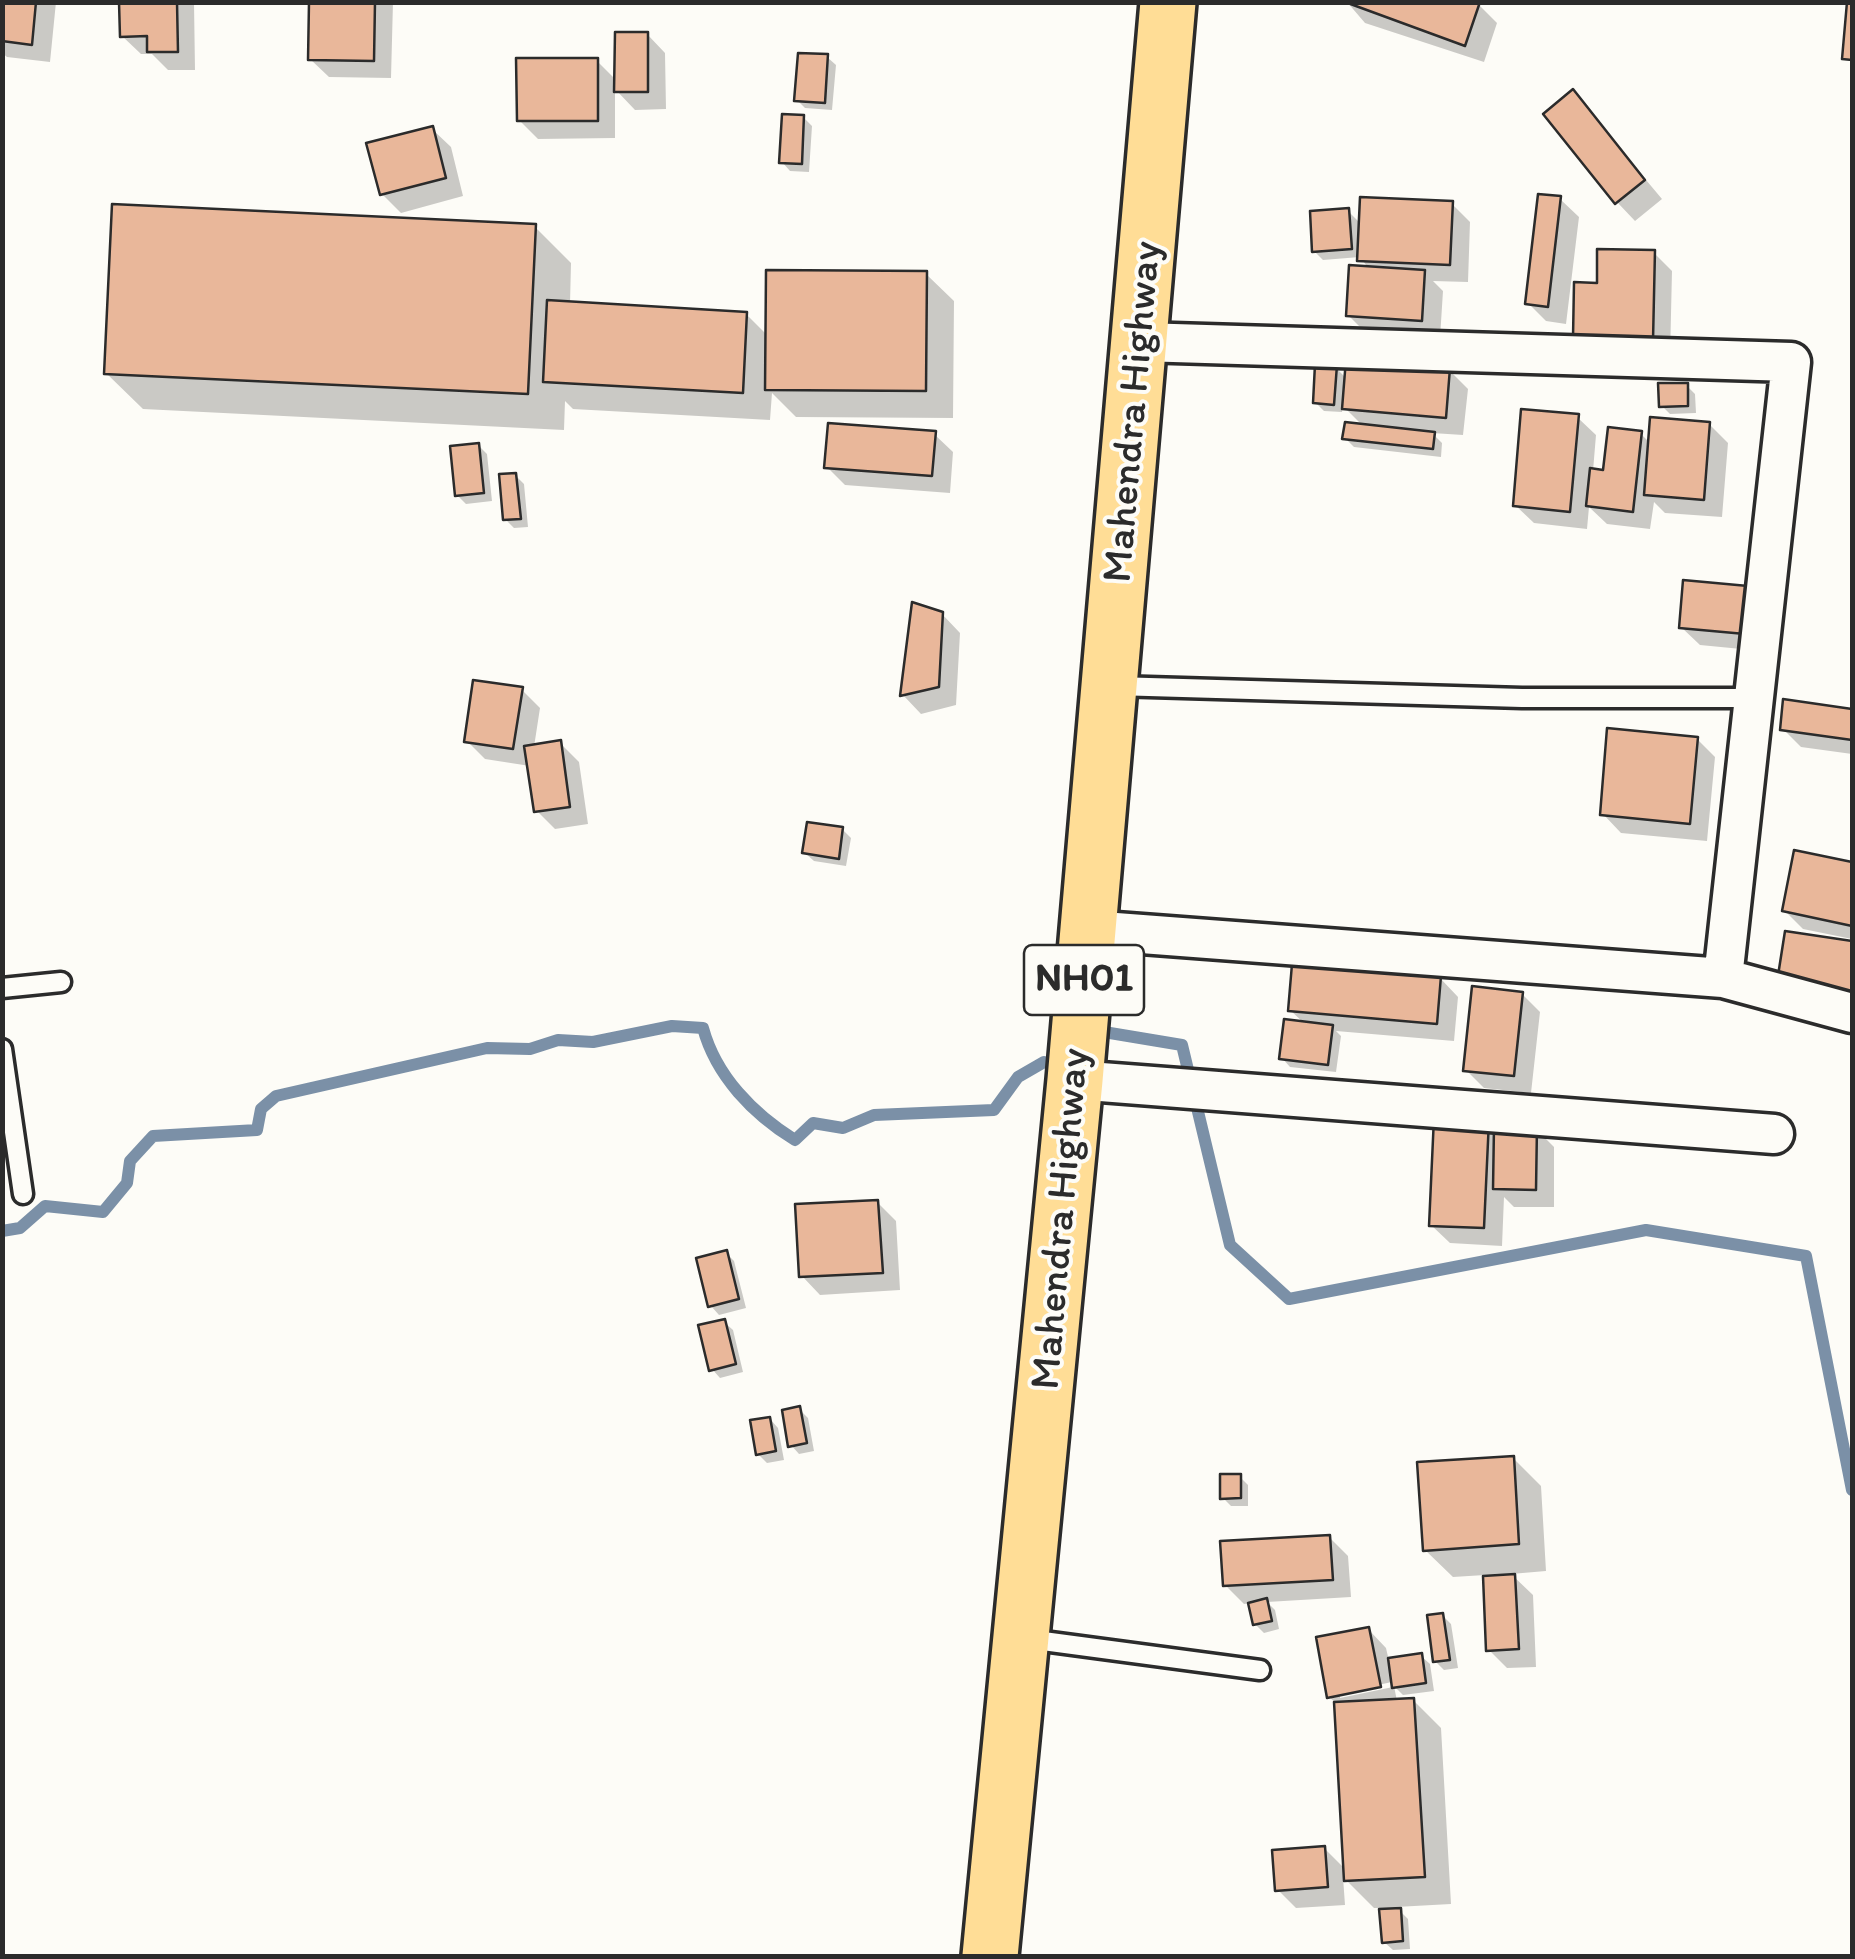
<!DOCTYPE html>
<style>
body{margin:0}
#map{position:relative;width:1855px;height:1959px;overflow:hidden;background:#fdfcf7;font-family:Itim,sans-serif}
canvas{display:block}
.frame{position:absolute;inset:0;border:5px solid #2b2b2b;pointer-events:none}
</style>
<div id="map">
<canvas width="1855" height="1959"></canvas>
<div class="frame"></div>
</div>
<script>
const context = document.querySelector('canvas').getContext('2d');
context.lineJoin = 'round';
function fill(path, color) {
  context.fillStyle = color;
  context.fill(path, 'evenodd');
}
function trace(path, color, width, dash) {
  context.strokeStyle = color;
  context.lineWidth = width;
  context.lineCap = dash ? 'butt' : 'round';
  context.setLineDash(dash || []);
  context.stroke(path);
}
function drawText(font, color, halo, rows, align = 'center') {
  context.font = font + ' Itim,sans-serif';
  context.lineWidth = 8;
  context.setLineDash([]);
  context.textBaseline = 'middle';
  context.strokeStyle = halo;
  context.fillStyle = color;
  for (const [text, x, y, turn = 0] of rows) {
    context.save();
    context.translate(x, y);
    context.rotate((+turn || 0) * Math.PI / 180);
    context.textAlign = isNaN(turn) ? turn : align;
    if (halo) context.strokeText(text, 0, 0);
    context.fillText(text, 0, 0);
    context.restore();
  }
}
const shadow = new Path2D(`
 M 2,2 L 56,2 L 50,62 L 7,57 L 2,53 Z
 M 122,2 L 194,2 L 195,70 L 168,70 L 152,54 L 141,54 L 122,36 Z
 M 311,2 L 393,2 L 391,78 L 329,77 L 310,59 Z
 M 1347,2 L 1478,4 L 1497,23 L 1484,62 L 1365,23 Z
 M 647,34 L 665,53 L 666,109 L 635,110 L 615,89 L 615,138 L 538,139 L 519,120 L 597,61 L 617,81 Z
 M 827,57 L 836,65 L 832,110 L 805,108 L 797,100 Z
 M 1573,93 L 1662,199 L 1635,221 L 1617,202 Z
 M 803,117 L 812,126 L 809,172 L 790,171 L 782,162 Z
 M 432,129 L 451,147 L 463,196 L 401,213 L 382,194 Z
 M 1560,199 L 1579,217 L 1566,324 L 1546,321 L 1528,303 Z
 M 1452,204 L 1470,222 L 1468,282 L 1433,281 L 1443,291 L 1440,338 L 1367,334 L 1348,315 L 1369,269 L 1360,257 L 1323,260 L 1314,251 L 1348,211 L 1361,224 Z
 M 535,227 L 571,263 L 570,304 L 746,314 L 768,336 L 926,274 L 954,301 L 953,418 L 796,417 L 772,393 L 770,420 L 573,409 L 565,401 L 564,430 L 143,409 L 106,373 Z
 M 1653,252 L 1672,271 L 1670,358 L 1599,285 Z
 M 1336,368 L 1347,379 L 1449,370 L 1468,389 L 1463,435 L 1432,433 L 1442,443 L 1441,457 L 1354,447 L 1345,438 L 1363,426 L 1343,406 L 1342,412 L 1324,411 L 1315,402 Z
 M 1686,385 L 1695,394 L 1696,413 L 1670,414 L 1662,406 Z
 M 1577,417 L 1596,435 L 1593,471 L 1605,473 L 1641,434 L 1650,443 L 1709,424 L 1728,443 L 1722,517 L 1665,513 L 1654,502 L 1650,529 L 1607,524 L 1589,507 L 1587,529 L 1534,523 L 1515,505 Z
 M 934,434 L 953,452 L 950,493 L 845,485 L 827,467 Z
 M 478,445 L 487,454 L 492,501 L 466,504 L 457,495 Z
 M 515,475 L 524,484 L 528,527 L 514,528 L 505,519 Z
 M 1685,583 L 1762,651 L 1700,645 L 1681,627 Z
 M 914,605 L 942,614 L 960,633 L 956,705 L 921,714 L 903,695 Z
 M 522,690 L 540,708 L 534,747 L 560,743 L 579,762 L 588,824 L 555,829 L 537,811 L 530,766 L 485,759 L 467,741 Z
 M 1786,702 L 1852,711 L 1852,754 L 1801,747 L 1783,729 Z
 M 1697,739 L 1715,757 L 1707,841 L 1621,833 L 1603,814 Z
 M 842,829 L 851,838 L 846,866 L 814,861 L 805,853 Z
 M 1796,853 L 1852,865 L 1852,939 L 1803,929 L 1784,910 Z
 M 1440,978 L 1458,997 L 1454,1041 L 1336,1031 L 1341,1036 L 1336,1072 L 1290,1067 L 1282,1058 L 1305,1024 L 1290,1010 Z
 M 1522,994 L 1540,1012 L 1531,1093 L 1484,1088 L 1466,1070 Z
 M 1437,1120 L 1536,1129 L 1554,1147 L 1554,1207 L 1514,1207 L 1504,1197 L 1502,1246 L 1450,1243 L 1431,1225 Z
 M 877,1202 L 896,1221 L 900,1290 L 820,1295 L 802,1276 Z
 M 726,1253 L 734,1261 L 746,1308 L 719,1315 L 711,1306 Z
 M 724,1322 L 733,1330 L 743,1372 L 720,1378 L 712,1369 Z
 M 799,1409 L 808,1418 L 814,1451 L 799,1454 L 791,1445 Z
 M 770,1419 L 778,1428 L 784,1460 L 767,1463 L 758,1454 Z
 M 1513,1458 L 1541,1486 L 1546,1571 L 1511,1574 L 1533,1595 L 1536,1667 L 1507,1668 L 1489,1650 L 1485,1575 L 1453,1577 L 1425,1550 Z
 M 1240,1477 L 1248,1485 L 1248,1506 L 1231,1506 L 1223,1498 Z
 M 1329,1537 L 1348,1556 L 1351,1597 L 1267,1602 L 1275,1610 L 1279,1629 L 1264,1633 L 1255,1624 L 1251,1603 L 1244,1604 L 1225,1585 Z
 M 1442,1615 L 1451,1624 L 1458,1668 L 1444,1670 L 1435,1661 Z
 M 1368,1629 L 1386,1648 L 1389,1661 L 1421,1656 L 1430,1664 L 1434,1691 L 1403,1695 L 1394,1686 L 1397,1701 L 1413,1700 L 1441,1728 L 1451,1904 L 1396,1907 L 1408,1919 L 1410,1949 L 1393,1950 L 1384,1942 L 1382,1908 L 1374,1908 L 1343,1877 L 1345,1905 L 1296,1908 L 1278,1890 L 1324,1848 L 1346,1870 L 1336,1703 L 1329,1697 ZM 1392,1682 L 1393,1687 L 1340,1698 L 1340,1693 Z`);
const stream = new Path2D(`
 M 1092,1030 L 1182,1045 L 1230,1245 L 1289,1299 L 1646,1230 L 1806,1256 L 1852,1490
 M 2,1231 L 20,1228 L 45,1206 L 103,1212 L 127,1183 L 130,1161 L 153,1136 L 257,1130 L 261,1109 L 276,1096 L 487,1048 L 530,1049 L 558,1040 L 593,1042 L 672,1026 L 703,1028 C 716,1076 753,1114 795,1140 L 813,1123 L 843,1128 L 874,1115 L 994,1110 L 1018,1077 L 1044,1062`);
const building = new Path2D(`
 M 2,2 L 36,2 L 32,45 L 2,41 Z
 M 119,2 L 177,2 L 178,52 L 147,52 L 147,36 L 120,37 Z
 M 309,2 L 375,2 L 374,61 L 308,60 Z
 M 1345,2 L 1480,2 L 1465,46 Z
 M 1847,2 L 1852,2 L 1852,60 L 1842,59 Z
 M 615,32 L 648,32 L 648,92 L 614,92 Z
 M 798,53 L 828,54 L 825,103 L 794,101 Z
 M 516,58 L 598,58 L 598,121 L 517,121 Z
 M 1573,89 L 1645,180 L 1615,204 L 1543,114 Z
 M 782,114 L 804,115 L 802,164 L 779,163 Z
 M 433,126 L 446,178 L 380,195 L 366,143 Z
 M 1538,194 L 1561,196 L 1548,307 L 1525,304 Z
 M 1360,197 L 1453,201 L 1450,265 L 1357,261 Z
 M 112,204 L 536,224 L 528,394 L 104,374 Z
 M 1349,208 L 1352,249 L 1312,252 L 1310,211 Z
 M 1597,249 L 1655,250 L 1653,341 L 1573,338 L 1574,282 L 1597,283 Z
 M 1349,265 L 1425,270 L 1422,321 L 1346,316 Z
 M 766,270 L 927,271 L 926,391 L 765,390 Z
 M 547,300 L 747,312 L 743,393 L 543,382 Z
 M 1346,359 L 1450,368 L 1446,418 L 1342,409 Z
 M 1315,364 L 1337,365 L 1334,405 L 1313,403 Z
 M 1658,383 L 1688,383 L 1688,406 L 1659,407 Z
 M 1521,409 L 1579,414 L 1570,512 L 1513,506 Z
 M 1650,417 L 1710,422 L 1704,500 L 1644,495 Z
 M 1345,422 L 1435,432 L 1433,449 L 1342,439 Z
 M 828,423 L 936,431 L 932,476 L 824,468 Z
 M 1608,427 L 1642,431 L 1633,512 L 1586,506 L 1590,468 L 1603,470 Z
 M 479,443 L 484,493 L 455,496 L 450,446 Z
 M 516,473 L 521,519 L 503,520 L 499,474 Z
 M 1683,580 L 1748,586 L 1745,634 L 1679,628 Z
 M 912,602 L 943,612 L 939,687 L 900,696 Z
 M 473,680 L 523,687 L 513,749 L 464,742 Z
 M 1783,699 L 1852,709 L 1852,740 L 1780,730 Z
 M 1607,728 L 1698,737 L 1690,824 L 1600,815 Z
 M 561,740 L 570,807 L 534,812 L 524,746 Z
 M 807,822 L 843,827 L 839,859 L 802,853 Z
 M 1794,850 L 1852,862 L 1852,926 L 1782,911 Z
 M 1785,931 L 1852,941 L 1852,993 L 1777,982 Z
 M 1292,964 L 1441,976 L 1437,1024 L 1288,1011 Z
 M 1472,986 L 1523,992 L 1514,1076 L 1463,1071 Z
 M 1284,1019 L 1333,1025 L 1328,1065 L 1279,1059 Z
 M 1434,1117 L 1489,1120 L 1484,1228 L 1429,1226 Z
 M 1494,1126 L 1537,1126 L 1536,1190 L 1493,1189 Z
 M 878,1200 L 883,1273 L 799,1277 L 795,1204 Z
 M 727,1250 L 739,1299 L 708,1307 L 696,1258 Z
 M 725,1319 L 736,1364 L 709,1371 L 698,1325 Z
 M 800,1406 L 807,1443 L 788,1447 L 782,1410 Z
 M 770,1417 L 776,1451 L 756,1455 L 750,1420 Z
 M 1514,1456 L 1519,1544 L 1423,1551 L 1417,1462 Z
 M 1220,1474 L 1241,1474 L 1241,1498 L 1220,1499 Z
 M 1330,1535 L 1333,1580 L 1223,1586 L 1220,1541 Z
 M 1515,1574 L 1519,1649 L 1486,1651 L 1483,1576 Z
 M 1267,1598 L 1272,1621 L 1253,1625 L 1248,1603 Z
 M 1443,1613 L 1450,1660 L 1433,1662 L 1427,1615 Z
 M 1369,1627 L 1381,1687 L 1327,1698 L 1316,1637 Z
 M 1422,1653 L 1426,1683 L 1392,1688 L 1388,1658 Z
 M 1414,1698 L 1425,1877 L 1344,1881 L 1334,1702 Z
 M 1325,1846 L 1328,1887 L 1275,1891 L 1272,1850 Z
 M 1401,1908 L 1403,1941 L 1382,1943 L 1379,1909 Z`);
const lane = new Path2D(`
 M 1115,686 L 1522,698 L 1755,698
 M 2,988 L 61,982
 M 2,1049 L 23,1194
 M 1028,1639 L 1260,1670`);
const street = new Path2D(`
 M 1141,342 L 1791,362 L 1723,978
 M 1089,930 L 1723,978 L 1852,1013
 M 1075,1080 L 1774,1134`);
const highway = new Path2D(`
 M 990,1956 L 1075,1080 L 1168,2`);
const shields = [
 [1084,980,120]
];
const shieldNames = [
 ["NH01",1084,980]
];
const streetNames = [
 ["Mahendra Highway",1134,412,-85],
 ["Mahendra Highway",1062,1219,-85]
];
fill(shadow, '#0003');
trace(stream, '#7b90a7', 12);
fill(building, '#e9b79a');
trace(building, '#2b2b2b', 2.5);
trace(lane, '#2b2b2b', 25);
trace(street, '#2b2b2b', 45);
trace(highway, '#2b2b2b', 62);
trace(lane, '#fdfcf7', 18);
trace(street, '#fdfcf7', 38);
trace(highway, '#ffdd96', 55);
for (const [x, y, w] of shields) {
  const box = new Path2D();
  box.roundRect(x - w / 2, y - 35, w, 70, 8);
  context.fillStyle = '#fdfcf7';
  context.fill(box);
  trace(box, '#2b2b2b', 2.5);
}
drawText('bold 40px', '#2b2b2b', null, shieldNames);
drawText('42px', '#2b2b2b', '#fdfcf7', streetNames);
</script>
